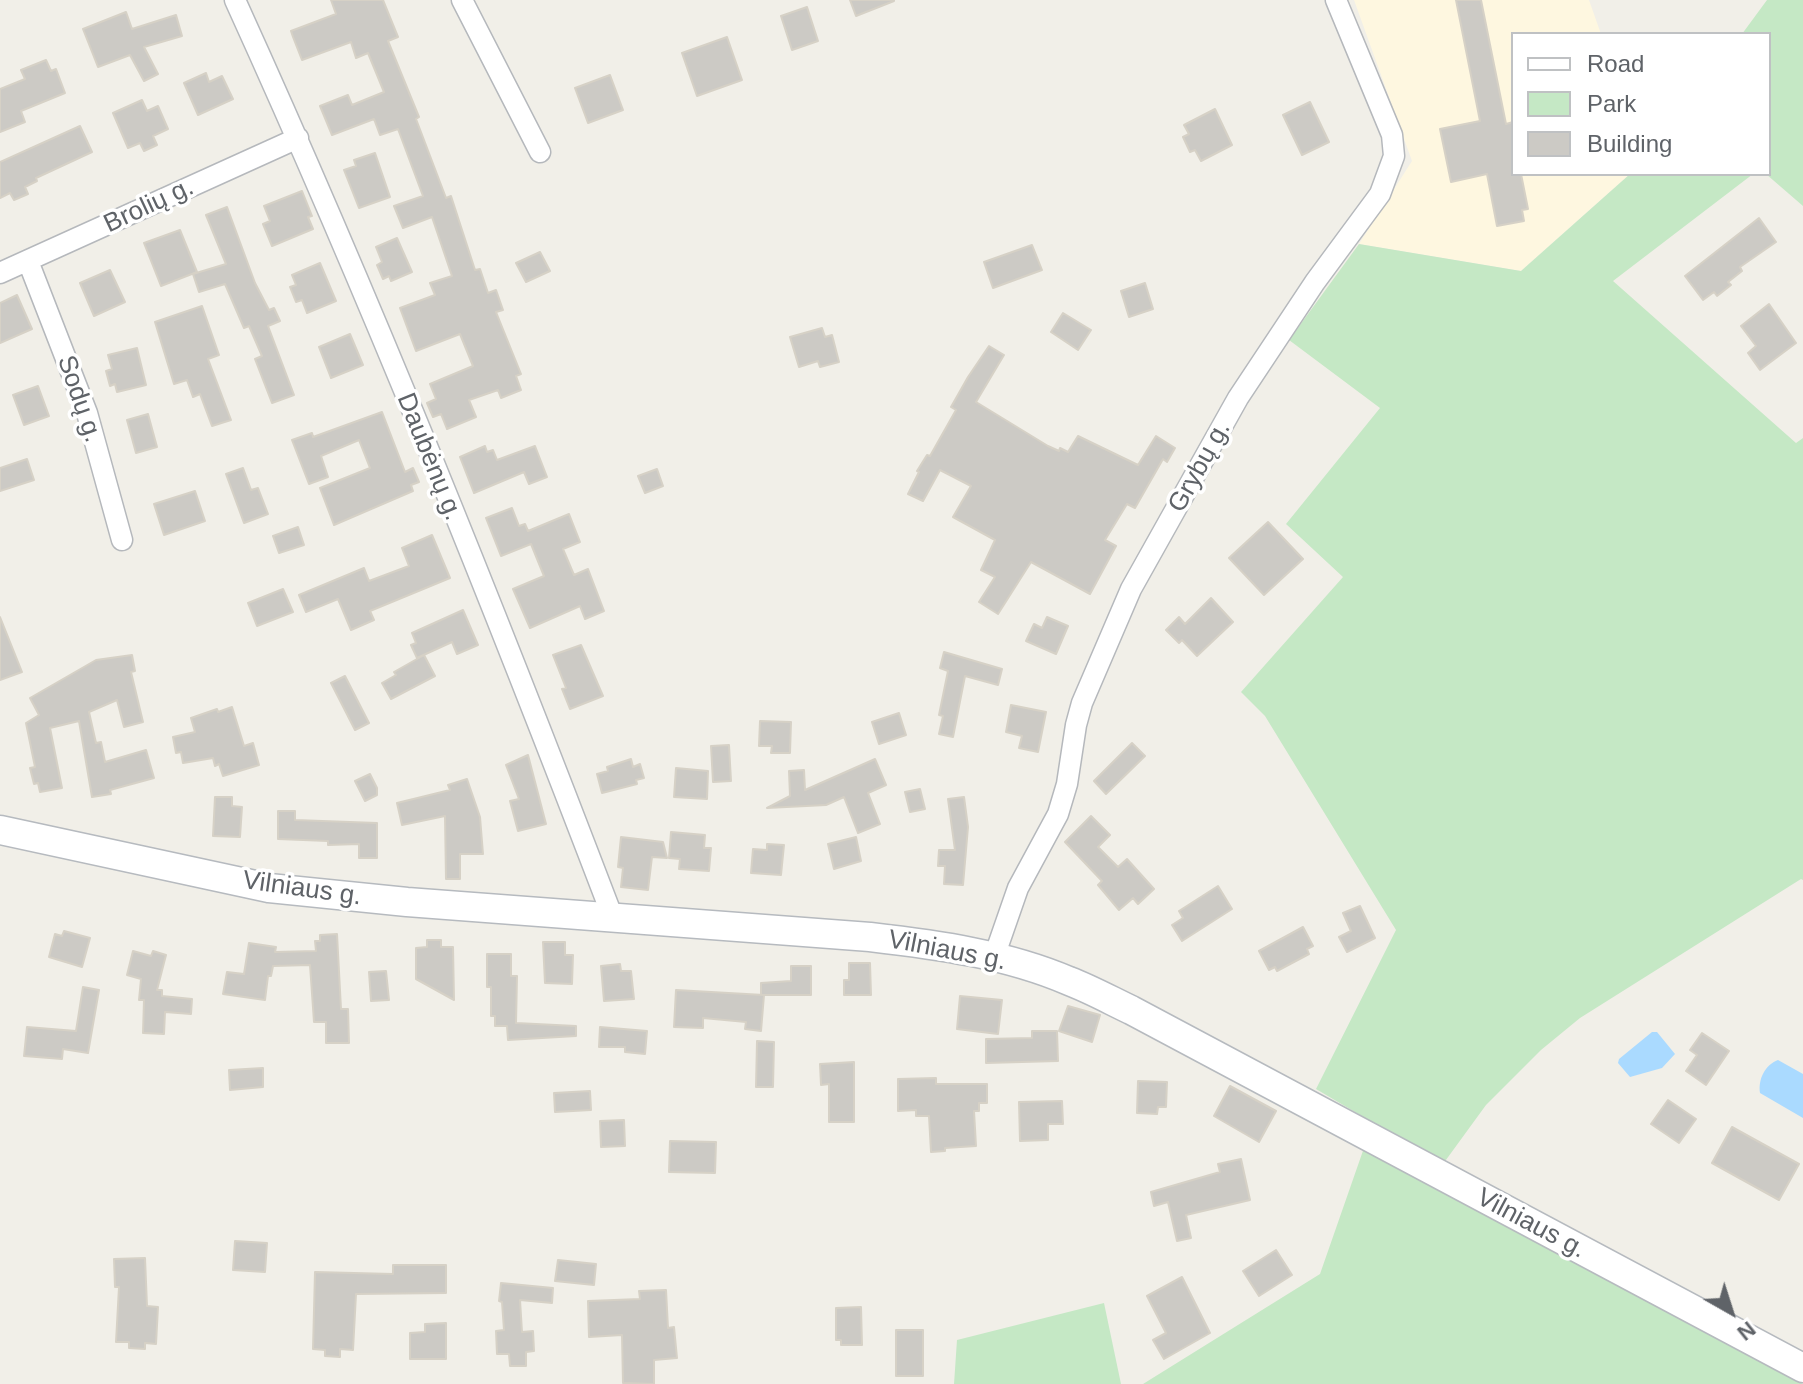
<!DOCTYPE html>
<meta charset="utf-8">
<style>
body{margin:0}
#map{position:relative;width:1803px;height:1384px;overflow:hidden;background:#f1efe8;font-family:Helvetica,sans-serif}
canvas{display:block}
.legend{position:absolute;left:1511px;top:32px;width:260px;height:144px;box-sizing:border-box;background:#fff;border:2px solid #bfc1c3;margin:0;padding:10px 14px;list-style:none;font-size:24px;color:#5f6368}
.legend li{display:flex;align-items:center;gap:16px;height:40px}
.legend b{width:40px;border:2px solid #bfc1c3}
.north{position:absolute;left:1691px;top:1272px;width:80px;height:80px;-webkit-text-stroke:6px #fff;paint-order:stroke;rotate:141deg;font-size:22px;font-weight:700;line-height:32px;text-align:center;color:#5f6368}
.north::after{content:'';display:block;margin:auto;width:28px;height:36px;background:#5f6368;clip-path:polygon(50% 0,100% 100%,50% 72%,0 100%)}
</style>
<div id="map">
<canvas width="1803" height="1384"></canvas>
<ul class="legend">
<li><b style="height:10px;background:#fff"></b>Road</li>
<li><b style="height:22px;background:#c5e8c5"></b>Park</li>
<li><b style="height:22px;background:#cccac5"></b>Building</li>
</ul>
<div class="north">N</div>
</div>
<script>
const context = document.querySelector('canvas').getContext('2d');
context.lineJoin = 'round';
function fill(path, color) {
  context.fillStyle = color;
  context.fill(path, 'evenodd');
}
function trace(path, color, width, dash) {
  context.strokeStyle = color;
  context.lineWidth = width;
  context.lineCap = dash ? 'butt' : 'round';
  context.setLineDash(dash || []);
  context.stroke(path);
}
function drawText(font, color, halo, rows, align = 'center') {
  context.font = font + ' Helvetica,sans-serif';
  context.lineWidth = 7;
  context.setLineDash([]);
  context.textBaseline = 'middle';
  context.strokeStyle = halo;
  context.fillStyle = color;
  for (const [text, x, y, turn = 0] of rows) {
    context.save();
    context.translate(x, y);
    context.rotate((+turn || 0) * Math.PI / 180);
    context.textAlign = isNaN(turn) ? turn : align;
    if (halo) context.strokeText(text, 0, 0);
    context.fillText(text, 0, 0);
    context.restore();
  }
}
const commercial = new Path2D(`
 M 1354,0 L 1589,0 L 1601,34 L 1513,34 L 1513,174 L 1630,174 L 1521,271 L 1359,244 L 1412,161 Z`);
const green = new Path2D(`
 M 1767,0 L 1803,0 L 1803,206 L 1766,174 L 1769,174 L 1769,34 L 1742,34 Z
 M 1630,174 L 1753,174 L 1613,281 L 1796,443 L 1803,438 L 1803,880 L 1801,879 L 1580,1018 L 1541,1050 L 1486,1105 L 1443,1164 L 1316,1089 L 1396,930 L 1265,716 L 1241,692 L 1343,577 L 1286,524 L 1380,408 L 1289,340 L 1359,244 L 1521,271 Z
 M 1365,1145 L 1803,1384 L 1143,1384 L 1320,1274 Z
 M 1104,1303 L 1121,1384 L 954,1384 L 957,1340 Z`);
const water = new Path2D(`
 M 1652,1032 L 1657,1032 L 1675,1054 L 1662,1068 L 1630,1077 L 1618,1063 L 1619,1059 Z
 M 1778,1060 L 1803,1074 L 1803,1118 L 1760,1093 C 1758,1079 1765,1065 1778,1060 Z`);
const building = new Path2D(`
 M 331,0 L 383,0 L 398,37 L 388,41 L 419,117 L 416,119 L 446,198 L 451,196 L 475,270 L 480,269 L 488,293 L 496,290 L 503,310 L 496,312 L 521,374 L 516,376 L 521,390 L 501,398 L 498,390 L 469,400 L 476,417 L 447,429 L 441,414 L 433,417 L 427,403 L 436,399 L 430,384 L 473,366 L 460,334 L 416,351 L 400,308 L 435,295 L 430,283 L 452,276 L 432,217 L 403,228 L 394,206 L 423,196 L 398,129 L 380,135 L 374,119 L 332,135 L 320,106 L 348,95 L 352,105 L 384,92 L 368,53 L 356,58 L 351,42 L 302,60 L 293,37 L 291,31 L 336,14 Z
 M 850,0 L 894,0 L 894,1 L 856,16 Z
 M 1456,0 L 1481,0 L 1506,124 L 1513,122 L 1513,174 L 1521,174 L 1528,209 L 1522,210 L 1524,221 L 1497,226 L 1487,174 L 1451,182 L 1440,129 L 1480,121 Z
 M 807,7 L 818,41 L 792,50 L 781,16 Z
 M 126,12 L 132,29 L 176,15 L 182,36 L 144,47 L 158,74 L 144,81 L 130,55 L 98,67 L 83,29 Z
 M 727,37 L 742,80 L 697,96 L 682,53 Z
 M 46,60 L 51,71 L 56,69 L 65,93 L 21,111 L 25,122 L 0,132 L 0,89 L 25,79 L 21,70 Z
 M 206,73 L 209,82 L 222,76 L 233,99 L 198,115 L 184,83 Z
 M 610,75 L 623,110 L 588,123 L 575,88 Z
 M 142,100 L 147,111 L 158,106 L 168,129 L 153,136 L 157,145 L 144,151 L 140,143 L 128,148 L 113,113 Z
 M 1310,102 L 1329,142 L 1302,155 L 1283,115 Z
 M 1215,109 L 1232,145 L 1201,161 L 1195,150 L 1190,152 L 1183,137 L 1189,134 L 1184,125 Z
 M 80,126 L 92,152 L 36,178 L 37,181 L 25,187 L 28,194 L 14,200 L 10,193 L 0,198 L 0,162 Z
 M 375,153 L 390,197 L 359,208 L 344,170 L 356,166 L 354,160 Z
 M 302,191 L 312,216 L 308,217 L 313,229 L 272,246 L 263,224 L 270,221 L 264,206 Z
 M 227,207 L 255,283 L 269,310 L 274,308 L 280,321 L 268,326 L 294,395 L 272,403 L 255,359 L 262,356 L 249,326 L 244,328 L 225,284 L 199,292 L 193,274 L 226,264 L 206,215 Z
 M 1759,218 L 1776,242 L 1740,267 L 1742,271 L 1728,282 L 1731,285 L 1717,296 L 1714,292 L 1703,300 L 1685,276 Z
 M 180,230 L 197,272 L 161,286 L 144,243 Z
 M 397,238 L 412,272 L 391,281 L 389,276 L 383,279 L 377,265 L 382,262 L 376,247 Z
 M 1032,245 L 1042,270 L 993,288 L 984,262 Z
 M 540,252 L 550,271 L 526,282 L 516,263 Z
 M 320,263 L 336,301 L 307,313 L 302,300 L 296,302 L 290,287 L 296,285 L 292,275 Z
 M 110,270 L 125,302 L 94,316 L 80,283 Z
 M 1145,283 L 1153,309 L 1129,317 L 1121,291 Z
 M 17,295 L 32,329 L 0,343 L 0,303 Z
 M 1769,304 L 1796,343 L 1760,370 L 1748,353 L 1756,346 L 1741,326 Z
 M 202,306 L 219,355 L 208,359 L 231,420 L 212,426 L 200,394 L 193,397 L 187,380 L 174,384 L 155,322 Z
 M 1063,313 L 1091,330 L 1078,350 L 1051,332 Z
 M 822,328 L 825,337 L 832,335 L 839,362 L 820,367 L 818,361 L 799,367 L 790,337 Z
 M 350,334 L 363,365 L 331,378 L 319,347 Z
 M 989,346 L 1004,355 L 976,402 L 1048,446 L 1059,451 L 1060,448 L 1068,452 L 1078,436 L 1138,465 L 1156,436 L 1175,448 L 1167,462 L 1163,459 L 1135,508 L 1127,504 L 1105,540 L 1116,546 L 1090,594 L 1031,562 L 998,614 L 979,602 L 995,577 L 981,570 L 995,540 L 953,517 L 971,486 L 940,470 L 923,501 L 908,494 L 919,472 L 917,471 L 927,455 L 930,456 L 956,410 L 951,407 L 968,377 Z
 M 137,348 L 146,385 L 117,392 L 115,384 L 110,386 L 106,371 L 112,369 L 108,355 Z
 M 38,386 L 49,416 L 24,425 L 13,395 Z
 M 382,412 L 405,472 L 413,468 L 419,482 L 411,485 L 413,491 L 334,525 L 320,488 L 370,468 L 359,440 L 321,456 L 328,477 L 309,484 L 292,440 L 312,433 L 313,437 Z
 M 148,414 L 157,447 L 136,453 L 127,420 Z
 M 485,446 L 487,452 L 493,450 L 497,460 L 535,446 L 547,477 L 529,484 L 524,472 L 474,493 L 460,457 Z
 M 27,459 L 34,480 L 0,491 L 0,468 Z
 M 243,468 L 251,490 L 258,488 L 268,514 L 244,523 L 226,474 Z
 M 657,469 L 663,486 L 645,493 L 638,476 Z
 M 195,491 L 205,521 L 164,535 L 154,504 Z
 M 512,508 L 519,526 L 525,524 L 528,531 L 569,514 L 580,542 L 563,549 L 574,575 L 588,569 L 604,611 L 585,619 L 580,606 L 530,628 L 513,589 L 544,576 L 531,544 L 501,556 L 486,518 Z
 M 1268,522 L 1303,559 L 1264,595 L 1229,558 Z
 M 298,527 L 304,545 L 279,553 L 273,536 Z
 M 432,535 L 450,578 L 370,611 L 374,620 L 351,630 L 338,599 L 306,612 L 299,595 L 364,568 L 369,581 L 409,566 L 402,548 Z
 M 283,589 L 293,612 L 257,626 L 248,603 Z
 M 1211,598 L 1233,622 L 1197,656 L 1182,640 L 1179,643 L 1166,630 L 1179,617 L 1185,624 Z
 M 463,610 L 478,645 L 457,654 L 452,642 L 417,658 L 411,645 L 416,643 L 412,633 Z
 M 0,617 L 22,672 L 0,680 Z
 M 1047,617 L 1068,626 L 1056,654 L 1026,641 L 1034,624 L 1042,628 Z
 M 581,645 L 603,696 L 570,709 L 562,689 L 566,688 L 553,655 Z
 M 944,652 L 1002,669 L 998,685 L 965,676 L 953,737 L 939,734 L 943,716 L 939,715 L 948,671 L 940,668 Z
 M 132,655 L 135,671 L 131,672 L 143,722 L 124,727 L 117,700 L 89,712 L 96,743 L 101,742 L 105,762 L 146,750 L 154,778 L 110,790 L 111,794 L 92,797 L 79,721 L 50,728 L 62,788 L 40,792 L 38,783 L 34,784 L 30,768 L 35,767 L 26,723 L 39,715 L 30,698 L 96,660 Z
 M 424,655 L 435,676 L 391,699 L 382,683 L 396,675 L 394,672 Z
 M 345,676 L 369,723 L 355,730 L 331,683 Z
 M 1011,705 L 1046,712 L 1038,752 L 1019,748 L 1022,736 L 1006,732 Z
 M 232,707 L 244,746 L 253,743 L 259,765 L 223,776 L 219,764 L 215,766 L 213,758 L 183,763 L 181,752 L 176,753 L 173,737 L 195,732 L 191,718 L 217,709 L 218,712 Z
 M 899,713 L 906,735 L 879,744 L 872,722 Z
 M 760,721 L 791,722 L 790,753 L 771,753 L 772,746 L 759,746 Z
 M 1132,743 L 1145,756 L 1106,794 L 1094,781 Z
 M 729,745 L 731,781 L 713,782 L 711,746 Z
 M 528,755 L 546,824 L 518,831 L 510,801 L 519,799 L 506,765 Z
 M 631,759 L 633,767 L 640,764 L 644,778 L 636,780 L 637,784 L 602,793 L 597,774 L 608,771 L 607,767 Z
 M 875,759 L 886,785 L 868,793 L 880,824 L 858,833 L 844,797 L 826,805 L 767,808 L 790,796 L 789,771 L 804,770 L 805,790 Z
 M 676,768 L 708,771 L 707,799 L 674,797 Z
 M 370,774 L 377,788 L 377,795 L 365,801 L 355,781 Z
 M 467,779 L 480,817 L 483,854 L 460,854 L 460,879 L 446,879 L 445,816 L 402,825 L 397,803 L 450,790 L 448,785 Z
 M 920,789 L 925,809 L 910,812 L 905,792 Z
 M 215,797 L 232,797 L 232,806 L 242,807 L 240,837 L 213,836 Z
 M 964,797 L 968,827 L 963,885 L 944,884 L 945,866 L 938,866 L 939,850 L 955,850 L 948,799 Z
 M 278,811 L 295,811 L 295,820 L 377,823 L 377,858 L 359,858 L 359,844 L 328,845 L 328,841 L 278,839 Z
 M 1091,816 L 1110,835 L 1098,847 L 1118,867 L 1127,859 L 1154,889 L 1138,904 L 1133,898 L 1119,910 L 1098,885 L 1102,881 L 1065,842 Z
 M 671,832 L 705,835 L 704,848 L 711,848 L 709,871 L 679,869 L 680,859 L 669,858 Z
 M 621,837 L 663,842 L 667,858 L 652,857 L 648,890 L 621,887 L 623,868 L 618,867 Z
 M 856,837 L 861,861 L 834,869 L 828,844 Z
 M 767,844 L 784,845 L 781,875 L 751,873 L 753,849 L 767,850 Z
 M 1218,886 L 1232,909 L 1182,941 L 1172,925 L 1183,918 L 1179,911 Z
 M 1360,906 L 1375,938 L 1347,952 L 1339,937 L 1351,931 L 1343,913 Z
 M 1303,927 L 1313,946 L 1307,949 L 1309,954 L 1277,971 L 1275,967 L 1269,970 L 1259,951 Z
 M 64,931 L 90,938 L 82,967 L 49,957 L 55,934 L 62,936 Z
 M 337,934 L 341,1009 L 348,1009 L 349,1043 L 326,1043 L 326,1022 L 314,1022 L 310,965 L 273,966 L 271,976 L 268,976 L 265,1000 L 223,994 L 227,972 L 244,974 L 249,943 L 276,947 L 275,952 L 316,951 L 315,941 L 320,941 L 320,935 Z
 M 427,940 L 441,940 L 441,947 L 453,947 L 454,1000 L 416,979 L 416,948 L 427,947 Z
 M 543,942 L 565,942 L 565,955 L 573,955 L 572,984 L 545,983 Z
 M 133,951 L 151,956 L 153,951 L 166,955 L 157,990 L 162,990 L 162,996 L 192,999 L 191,1014 L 165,1012 L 164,1034 L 143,1033 L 144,1000 L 139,1000 L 141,979 L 127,975 Z
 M 487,954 L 511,954 L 511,976 L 517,976 L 516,1023 L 576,1026 L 576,1036 L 508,1040 L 507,1026 L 495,1026 L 495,1016 L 491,1016 L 491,987 L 487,987 Z
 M 849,963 L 870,963 L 871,995 L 844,995 L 844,980 L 849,980 Z
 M 620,964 L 621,971 L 631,971 L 634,999 L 604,1001 L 601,966 Z
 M 791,966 L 811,966 L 811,995 L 761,995 L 761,983 L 791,981 Z
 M 386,971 L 389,1000 L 371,1001 L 369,972 Z
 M 83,987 L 99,990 L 88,1053 L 63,1049 L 62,1059 L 24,1056 L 27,1027 L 76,1031 Z
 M 676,990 L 764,995 L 761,1031 L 745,1029 L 746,1022 L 703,1018 L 703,1028 L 674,1027 Z
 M 960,996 L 1002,1000 L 998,1034 L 957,1029 Z
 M 1068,1006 L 1100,1015 L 1092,1042 L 1059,1031 Z
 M 600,1027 L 647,1031 L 645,1054 L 625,1052 L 625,1047 L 599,1047 Z
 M 1032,1031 L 1057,1031 L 1058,1061 L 986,1063 L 986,1039 L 1032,1038 Z
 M 1702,1033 L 1729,1051 L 1706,1085 L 1686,1071 L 1697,1055 L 1690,1050 Z
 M 757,1041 L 774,1042 L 773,1087 L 756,1087 Z
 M 854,1062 L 854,1122 L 829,1122 L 829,1084 L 821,1085 L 820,1064 Z
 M 263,1068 L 263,1087 L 230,1090 L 229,1070 Z
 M 936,1078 L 936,1084 L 987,1084 L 987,1103 L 979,1103 L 979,1111 L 974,1111 L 976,1146 L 945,1148 L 945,1151 L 931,1152 L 929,1116 L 916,1116 L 916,1110 L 898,1111 L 898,1079 Z
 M 1138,1081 L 1167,1082 L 1166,1107 L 1158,1107 L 1157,1114 L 1137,1113 Z
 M 1230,1086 L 1276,1111 L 1259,1142 L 1214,1116 Z
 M 590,1091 L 591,1110 L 555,1112 L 554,1093 Z
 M 1668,1100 L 1696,1119 L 1679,1143 L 1651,1124 Z
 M 1062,1101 L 1063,1124 L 1048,1124 L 1048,1140 L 1020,1141 L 1019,1102 Z
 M 624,1120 L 625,1146 L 601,1147 L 600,1121 Z
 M 1732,1127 L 1799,1164 L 1779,1200 L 1712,1163 Z
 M 670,1141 L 716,1142 L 715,1173 L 669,1172 Z
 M 1241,1159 L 1250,1200 L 1186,1215 L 1191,1238 L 1177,1241 L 1168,1202 L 1154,1206 L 1151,1192 L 1220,1172 L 1218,1164 Z
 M 235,1241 L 267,1243 L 265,1272 L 233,1270 Z
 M 1276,1250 L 1292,1275 L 1259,1296 L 1243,1271 Z
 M 145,1258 L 147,1306 L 158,1307 L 156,1344 L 145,1343 L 145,1349 L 129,1348 L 129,1342 L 116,1342 L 119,1287 L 115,1287 L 114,1259 Z
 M 558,1260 L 596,1264 L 594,1285 L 555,1281 Z
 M 393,1265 L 446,1265 L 446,1293 L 356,1294 L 353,1350 L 340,1349 L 340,1357 L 325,1356 L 325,1350 L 313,1349 L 315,1272 L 393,1274 Z
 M 1182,1277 L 1210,1333 L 1164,1359 L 1153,1340 L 1166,1333 L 1147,1296 Z
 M 501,1283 L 553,1288 L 552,1303 L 520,1300 L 522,1332 L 533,1331 L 534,1351 L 526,1352 L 526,1366 L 510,1366 L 509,1354 L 497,1354 L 496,1331 L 504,1330 L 502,1302 L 499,1301 Z
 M 666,1290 L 668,1328 L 674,1327 L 677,1358 L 654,1360 L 654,1384 L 623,1383 L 622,1335 L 589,1337 L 588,1301 L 640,1299 L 639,1291 Z
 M 861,1307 L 862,1345 L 841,1345 L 841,1340 L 836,1340 L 836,1308 Z
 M 446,1323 L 446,1359 L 410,1359 L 410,1333 L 425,1332 L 425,1324 Z
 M 896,1330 L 923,1330 L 923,1376 L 896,1376 Z`);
const street = new Path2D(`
 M 235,0 C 372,301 495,609 613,918
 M 462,0 L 540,152
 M 28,261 L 87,413 L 122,540
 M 0,273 L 298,138
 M 994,957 L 1018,888 L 1058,814 L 1067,784 L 1076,725 L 1082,703 L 1131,589 L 1238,398 L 1315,282 L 1380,194 L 1394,156 L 1392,135 L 1336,0`);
const secondary = new Path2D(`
 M 0,830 L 269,888 L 407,902 L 870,937 C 938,945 1006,954 1069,981 C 1090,989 1110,1000 1131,1010 L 1803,1368`);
const streetNames = [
 ["Brolių g.",149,206,-25],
 ["Sodų g.",79,399,71],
 ["Daubėnų g.",429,457,68],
 ["Grybų g.",1200,467,-61],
 ["Vilniaus g.",302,889,8],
 ["Vilniaus g.",947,951,11],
 ["Vilniaus g.",1531,1224,28]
];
fill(commercial, '#fef7e0');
fill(green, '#c5e8c5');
fill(water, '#aadaff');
fill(building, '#cccac5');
trace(building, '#d6d1c6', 2);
trace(street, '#b5b8bc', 23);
trace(secondary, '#b6babf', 31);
trace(street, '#fff', 20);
trace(secondary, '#fff', 28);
drawText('26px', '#5f6368', '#fff', streetNames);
</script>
